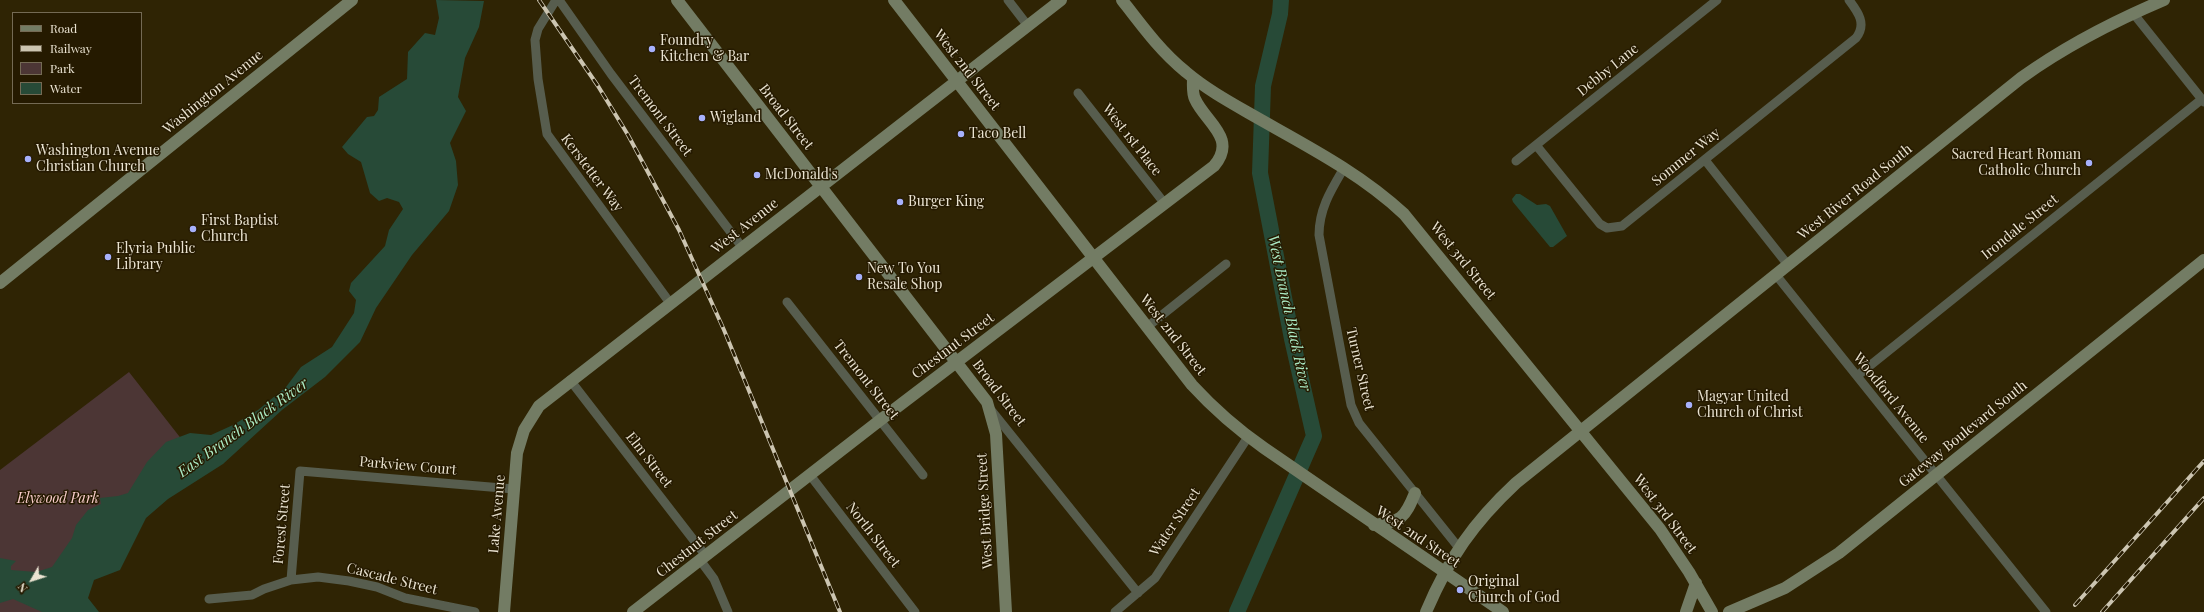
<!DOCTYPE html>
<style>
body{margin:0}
#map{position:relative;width:2204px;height:612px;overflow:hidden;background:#2f2404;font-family:"Playfair Display",serif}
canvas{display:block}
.legend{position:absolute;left:12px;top:12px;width:130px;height:92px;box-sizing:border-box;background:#251a00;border:1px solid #746a54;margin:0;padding:5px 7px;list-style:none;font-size:12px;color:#eae3d1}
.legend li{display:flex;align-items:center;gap:8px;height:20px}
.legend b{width:20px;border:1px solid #746a54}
.north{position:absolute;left:12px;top:560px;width:40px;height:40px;-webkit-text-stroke:3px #251a00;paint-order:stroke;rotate:231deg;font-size:11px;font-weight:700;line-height:16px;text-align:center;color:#eae3d1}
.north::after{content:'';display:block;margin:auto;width:14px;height:18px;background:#eae3d1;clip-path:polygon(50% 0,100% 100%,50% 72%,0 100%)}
</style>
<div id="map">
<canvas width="2204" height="612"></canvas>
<ul class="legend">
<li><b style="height:5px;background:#737c64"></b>Road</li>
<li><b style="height:5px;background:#ccc5b1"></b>Railway</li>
<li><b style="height:11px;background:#4c3635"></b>Park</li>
<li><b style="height:11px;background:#274a37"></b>Water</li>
</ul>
<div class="north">N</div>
</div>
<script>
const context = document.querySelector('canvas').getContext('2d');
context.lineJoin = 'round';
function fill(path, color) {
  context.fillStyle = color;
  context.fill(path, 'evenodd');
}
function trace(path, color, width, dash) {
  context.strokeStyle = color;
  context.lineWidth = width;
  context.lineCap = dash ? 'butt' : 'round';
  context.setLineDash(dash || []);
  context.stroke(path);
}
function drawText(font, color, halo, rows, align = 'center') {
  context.font = font + ' "Playfair Display",serif';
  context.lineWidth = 3;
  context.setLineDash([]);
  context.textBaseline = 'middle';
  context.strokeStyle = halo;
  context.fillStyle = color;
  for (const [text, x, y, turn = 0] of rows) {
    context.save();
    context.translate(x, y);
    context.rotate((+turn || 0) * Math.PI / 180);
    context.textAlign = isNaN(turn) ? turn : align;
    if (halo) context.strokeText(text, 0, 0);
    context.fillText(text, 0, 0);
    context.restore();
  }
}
const green = new Path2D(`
 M 129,372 L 197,459 L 154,492 L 69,612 L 0,612 L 0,470 Z`);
const water = new Path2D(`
 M 436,0 L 484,1 L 479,27 L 465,58 L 458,97 L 466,111 L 450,143 L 456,161 L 458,185 L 449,211 L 412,255 L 376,308 L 360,342 L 325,377 L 282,410 L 223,464 L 168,499 L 146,518 L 120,570 L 94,580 L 88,598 L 99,612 L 42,612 L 13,599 L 0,603 L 0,558 L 16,561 L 11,566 L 11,570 L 36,572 L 52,567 L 72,538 L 76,525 L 88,510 L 101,504 L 100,498 L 118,496 L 128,493 L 147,462 L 166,442 L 190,433 L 211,435 L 233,425 L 258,410 L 286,387 L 301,367 L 332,347 L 354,313 L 356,300 L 349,291 L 351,283 L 385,246 L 389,230 L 403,209 L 399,202 L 387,198 L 379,201 L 370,193 L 361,162 L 348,154 L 342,147 L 367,117 L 374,116 L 378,110 L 379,97 L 407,79 L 408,52 L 425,33 L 435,35 L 439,18 Z
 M 1516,194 L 1520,194 L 1537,205 L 1546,204 L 1550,206 L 1567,236 L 1553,247 L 1550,247 L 1513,202 L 1512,199 Z`);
const river = new Path2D(`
 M 1237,612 L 1314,436 L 1292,339 L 1260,173 L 1263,86 L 1280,14 L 1281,0`);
const street = new Path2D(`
 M 556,0 L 538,29 L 535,40 L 538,79 L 547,134 L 670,303
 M 559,0 L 611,74 L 742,247
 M 1008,0 L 1028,26
 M 2133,13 L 2204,102
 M 1078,93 L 1165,204
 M 1536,145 L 1600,224 L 1607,228 L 1622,226 L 1856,38 C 1867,24 1858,12 1849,0
 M 1705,160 L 1788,265
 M 1516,161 L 1717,0
 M 1344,168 C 1331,190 1319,209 1319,235 L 1351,405 L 1359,423 L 1459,548
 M 1776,275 L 2046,612
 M 787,302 L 923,475
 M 1147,327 L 1226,264
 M 1857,376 L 2202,99
 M 570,380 L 706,556
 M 991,410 L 1138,593
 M 810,475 L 915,612
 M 700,560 L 714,579 L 728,612
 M 291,580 L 300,471 L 514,489
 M 209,599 L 252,595 L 264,589 L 291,580 L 318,577 L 349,581 L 377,587 L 405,598 L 475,612
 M 1115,612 L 1155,578 L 1248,437`);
const secondary = new Path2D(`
 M 677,0 L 987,402 L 996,434 L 1006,612
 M 894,0 L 1192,385 C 1214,409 1237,429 1264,448 L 1503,612
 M 1122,0 C 1142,26 1161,52 1186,72 C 1205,88 1226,100 1247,112 C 1301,143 1358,171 1404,214 L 1660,529 L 1689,572 L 1712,612
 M 0,283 L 352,0
 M 1374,525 C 1401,522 1405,518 1415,493
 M 504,612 L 517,453 L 524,430 L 539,406 L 1061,0
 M 633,612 L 879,421 L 1214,166 C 1238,138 1205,122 1195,99 C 1192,93 1193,85 1193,78
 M 1426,612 C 1449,558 1473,523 1516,483 L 2021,78 C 2067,45 2112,22 2164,0
 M 1686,612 L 1696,583
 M 1729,612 L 1785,588 L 1839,553 L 2204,260`);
const rail = new Path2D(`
 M 539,0 L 598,86 L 628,135 L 679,230 L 724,330 L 840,612
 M 2075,605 L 2204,461
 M 2102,612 L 2204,498`);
const markers = [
 [652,49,4,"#a7b1fc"],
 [702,118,4,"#a7b1fc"],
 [961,134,4,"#a7b1fc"],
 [28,159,4,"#a7b1fc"],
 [2089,163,4,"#a7b1fc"],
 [757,175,4,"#a7b1fc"],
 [900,202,4,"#a7b1fc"],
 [193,229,4,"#a7b1fc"],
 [108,257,4,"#a7b1fc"],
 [859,277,4,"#a7b1fc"],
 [1689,405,4,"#a7b1fc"],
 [1460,590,4,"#a7b1fc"]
];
const poiNames = [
 ["Foundry",660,41],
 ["Kitchen & Bar",660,57],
 ["Wigland",710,118],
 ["Taco Bell",969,134],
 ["Washington Avenue",36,151],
 ["Christian Church",36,167],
 ["Sacred Heart Roman",2081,155,"right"],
 ["Catholic Church",2081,171,"right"],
 ["McDonald's",765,175],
 ["Burger King",908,202],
 ["First Baptist",201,221],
 ["Church",201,237],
 ["Elyria Public",116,249],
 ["Library",116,265],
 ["New To You",867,269],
 ["Resale Shop",867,285],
 ["Magyar United",1697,397],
 ["Church of Christ",1697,413],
 ["Original",1468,582],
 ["Church of God",1468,598]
];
const streetNames = [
 ["West 2nd Street",967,70,52],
 ["Debby Lane",1608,70,-39],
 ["Washington Avenue",213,92,-39],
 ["Tremont Street",660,116,53],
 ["Broad Street",786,117,52],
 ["West 1st Place",1132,140,52],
 ["Sommer Way",1686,157,-39],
 ["Kerstetter Way",592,173,53],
 ["West River Road South",1855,192,-39],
 ["West Avenue",745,226,-38],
 ["Irondale Street",2020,227,-39],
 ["West 3rd Street",1463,261,51],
 ["West 2nd Street",1173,335,52],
 ["Chestnut Street",953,346,-37],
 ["Turner Street",1360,369,77],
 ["Tremont Street",866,380,52],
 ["Broad Street",999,393,53],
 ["Woodford Avenue",1891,398,51],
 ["Gateway Boulevard South",1963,434,-39],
 ["Elm Street",649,460,52],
 ["Parkview Court",408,466,5],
 ["West Bridge Street",985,511,-93],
 ["Lake Avenue",497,514,-85],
 ["West 3rd Street",1665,514,53],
 ["Water Street",1175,522,-56],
 ["Forest Street",282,524,-85],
 ["North Street",873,535,52],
 ["West 2nd Street",1418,537,34],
 ["Chestnut Street",697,544,-38],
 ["Cascade Street",392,579,14]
];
const parkNames = [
 ["Elywood Park",58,499]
];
const waterNames = [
 ["West Branch Black River",1289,313,78],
 ["East Branch Black River",243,428,-36]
];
fill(green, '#4c3635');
fill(water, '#274a37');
trace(river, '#274a37', 16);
trace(street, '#575d4e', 9);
trace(secondary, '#737c64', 12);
trace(rail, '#ccc5b1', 4);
trace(rail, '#251a00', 2.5, [8]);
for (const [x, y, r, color] of markers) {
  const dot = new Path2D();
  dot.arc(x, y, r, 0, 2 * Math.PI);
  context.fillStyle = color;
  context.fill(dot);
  trace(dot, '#251a00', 1.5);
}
drawText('14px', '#eae3d1', '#251a00', poiNames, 'left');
drawText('14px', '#eae3d1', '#251a00', streetNames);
drawText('italic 14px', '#facecc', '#251a00', parkNames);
drawText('italic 15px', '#abebc5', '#251a00', waterNames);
</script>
